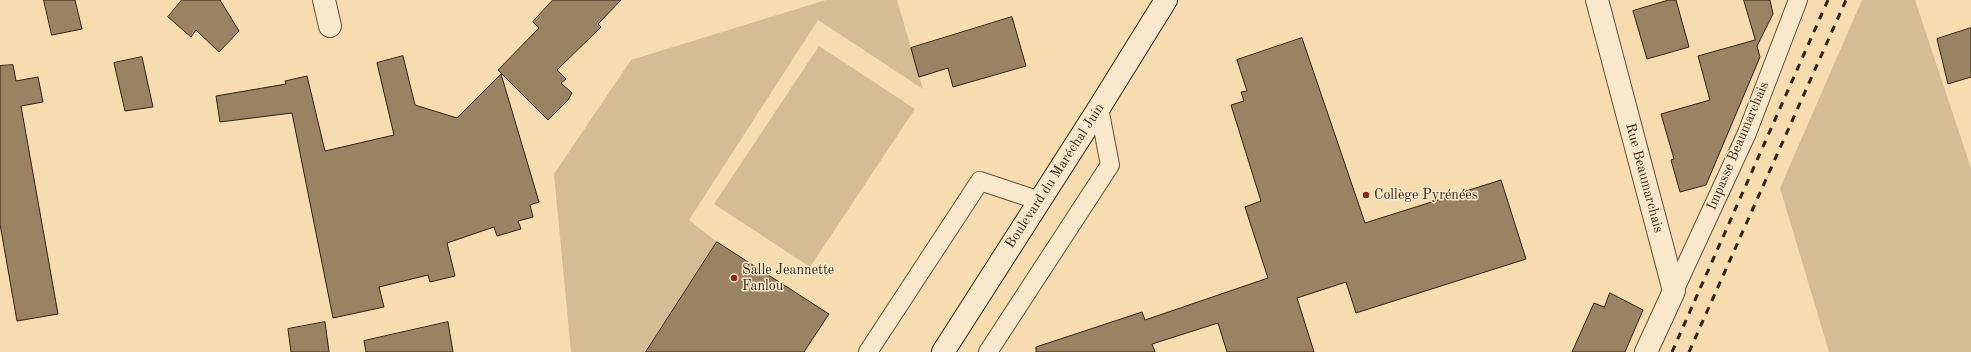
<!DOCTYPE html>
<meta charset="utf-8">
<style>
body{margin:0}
canvas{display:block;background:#f6dcaf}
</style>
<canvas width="1971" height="352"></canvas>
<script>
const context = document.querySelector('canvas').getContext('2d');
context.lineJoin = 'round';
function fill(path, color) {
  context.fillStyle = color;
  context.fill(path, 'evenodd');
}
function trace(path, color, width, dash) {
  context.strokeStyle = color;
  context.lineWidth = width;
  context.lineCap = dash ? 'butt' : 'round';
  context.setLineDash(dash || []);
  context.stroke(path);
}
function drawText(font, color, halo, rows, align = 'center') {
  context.font = font + ' "Old Standard TT",serif';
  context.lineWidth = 3;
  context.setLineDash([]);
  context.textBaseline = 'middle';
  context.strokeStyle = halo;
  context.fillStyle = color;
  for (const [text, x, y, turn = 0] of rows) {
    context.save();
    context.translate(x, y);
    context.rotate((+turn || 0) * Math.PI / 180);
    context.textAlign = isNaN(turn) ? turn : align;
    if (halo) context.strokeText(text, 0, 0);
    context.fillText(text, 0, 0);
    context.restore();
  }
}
const green = new Path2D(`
 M 826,0 L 897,0 L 923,89 L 818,20 L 689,220 L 717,242 L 646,352 L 571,352 L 554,174 L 631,60 Z
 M 1862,0 L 1915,0 L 1971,168 L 1971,352 L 1829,352 L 1780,188 Z
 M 819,46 L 915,109 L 810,267 L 714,204 Z`);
const building = new Path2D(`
 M 44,0 L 75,0 L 82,29 L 52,35 Z
 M 182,0 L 220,0 L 239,31 L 219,52 L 196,30 L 191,37 L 168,17 Z
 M 553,0 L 621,0 L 598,24 L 601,27 L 557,70 L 566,79 L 561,83 L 572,93 L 568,100 L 548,120 L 498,70 L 539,28 L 533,22 Z
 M 1669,0 L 1676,0 L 1689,47 L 1647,59 L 1633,11 Z
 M 1744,0 L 1770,0 L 1773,14 L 1757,46 L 1760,57 L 1706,185 L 1680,192 L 1671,160 L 1674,159 L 1661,114 L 1710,100 L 1698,56 L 1755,40 Z
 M 1012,17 L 1026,66 L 953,87 L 948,68 L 919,77 L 911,48 Z
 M 1971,28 L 1971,77 L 1948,84 L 1937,39 Z
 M 1302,38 L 1365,223 L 1501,180 L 1526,259 L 1356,313 L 1346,282 L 1297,298 L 1314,352 L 1227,352 L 1218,323 L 1152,344 L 1155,352 L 1036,352 L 1036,347 L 1142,312 L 1145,320 L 1268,278 L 1245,207 L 1261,201 L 1231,105 L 1244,101 L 1241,92 L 1247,91 L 1237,60 Z
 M 403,56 L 415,105 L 457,118 L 501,74 L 539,202 L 530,205 L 533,217 L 518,221 L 521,229 L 497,236 L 494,227 L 447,243 L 455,276 L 430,282 L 428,275 L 379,287 L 384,307 L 333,318 L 292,113 L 220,122 L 216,96 L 286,84 L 285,81 L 307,76 L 325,151 L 394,135 L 377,63 Z
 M 142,57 L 153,107 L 125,111 L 114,63 Z
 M 13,65 L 16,81 L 38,77 L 43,102 L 21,106 L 58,314 L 17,321 L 0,224 L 0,66 Z
 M 717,242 L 829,314 L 804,352 L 646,352 Z
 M 1610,293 L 1643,310 L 1625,352 L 1572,352 L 1594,303 L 1604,307 Z
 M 325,322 L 329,352 L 291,352 L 288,329 Z
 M 448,322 L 453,352 L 366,352 L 364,341 Z`);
const lane = new Path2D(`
 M 1674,291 L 1747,133 L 1798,0
 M 868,352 L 980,181 L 1040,201
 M 988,352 L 1110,165 L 1099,108`);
const street = new Path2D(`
 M 324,0 L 330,26
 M 1597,0 L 1674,291 L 1646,352`);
const secondary = new Path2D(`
 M 943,352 L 1099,108 L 1166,0`);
const rail = new Path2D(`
 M 1672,352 L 1828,0
 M 1689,352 L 1846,0`);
const markers = [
 [1366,195,4,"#8f2418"],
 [734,278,4,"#8f2418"]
];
const streetNames = [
 ["Impasse Beaumarchais",1738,146,-67],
 ["Boulevard du Maréchal Juin",1055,176,-57],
 ["Rue Beaumarchais",1644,178,75]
];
const poiNames = [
 ["Collège Pyrénées",1374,195],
 ["Salle Jeannette",742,270],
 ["Fanlou",742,286]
];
fill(green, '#d5bc94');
fill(building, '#998363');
trace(building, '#342211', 1);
trace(lane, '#645038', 20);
trace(street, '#645038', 24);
trace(secondary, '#342211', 24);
trace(lane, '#f9e8cb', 18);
trace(street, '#f9e8cb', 22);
trace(secondary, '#f9e8cb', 22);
trace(rail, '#342211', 3, [7, 7]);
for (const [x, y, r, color] of markers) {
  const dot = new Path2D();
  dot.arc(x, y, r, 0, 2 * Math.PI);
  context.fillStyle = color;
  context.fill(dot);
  trace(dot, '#f9e8cb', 1.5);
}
drawText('14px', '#342211', '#f9e8cb', streetNames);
drawText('14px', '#342211', '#f9e8cb', poiNames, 'left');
</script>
